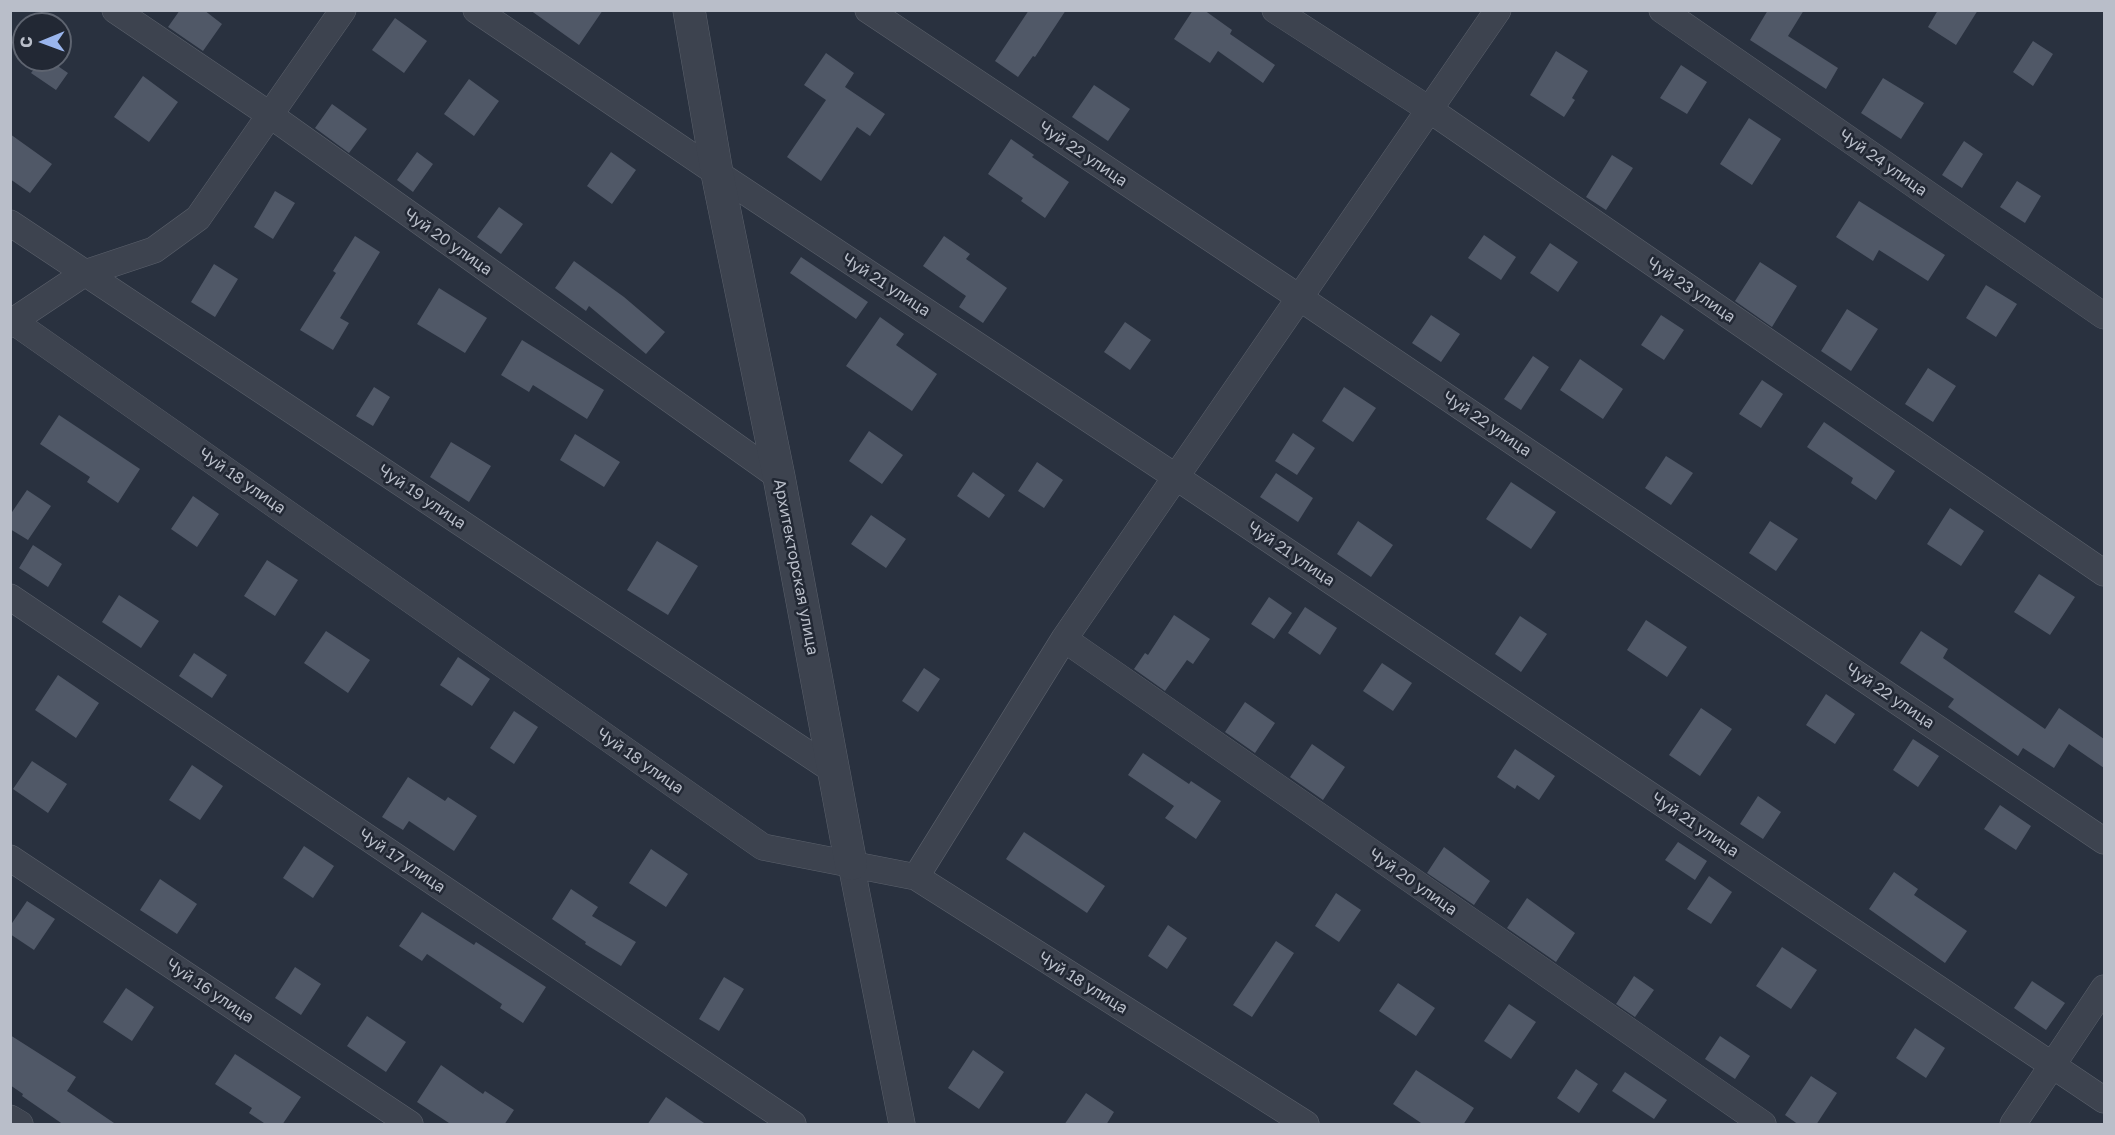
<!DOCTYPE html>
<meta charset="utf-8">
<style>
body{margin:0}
#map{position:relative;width:2115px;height:1135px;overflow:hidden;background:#29313f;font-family:"Golos Text",sans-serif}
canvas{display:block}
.frame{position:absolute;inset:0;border:12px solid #b9bec9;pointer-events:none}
.north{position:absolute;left:12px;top:12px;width:60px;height:60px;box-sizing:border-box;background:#222834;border:2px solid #5e6470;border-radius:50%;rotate:269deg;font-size:16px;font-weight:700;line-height:24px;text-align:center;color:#b9bec9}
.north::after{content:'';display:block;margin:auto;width:21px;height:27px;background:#9ab5ed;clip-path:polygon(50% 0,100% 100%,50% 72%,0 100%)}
</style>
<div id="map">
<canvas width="2115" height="1135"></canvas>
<div class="frame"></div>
<div class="north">С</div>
</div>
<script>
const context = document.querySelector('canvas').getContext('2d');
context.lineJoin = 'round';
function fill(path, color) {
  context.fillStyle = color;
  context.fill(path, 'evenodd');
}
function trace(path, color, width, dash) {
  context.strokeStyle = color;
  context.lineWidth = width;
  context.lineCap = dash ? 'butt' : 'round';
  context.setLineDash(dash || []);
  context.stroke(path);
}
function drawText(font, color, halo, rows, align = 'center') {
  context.font = font + ' "Golos Text",sans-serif';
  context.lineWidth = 5;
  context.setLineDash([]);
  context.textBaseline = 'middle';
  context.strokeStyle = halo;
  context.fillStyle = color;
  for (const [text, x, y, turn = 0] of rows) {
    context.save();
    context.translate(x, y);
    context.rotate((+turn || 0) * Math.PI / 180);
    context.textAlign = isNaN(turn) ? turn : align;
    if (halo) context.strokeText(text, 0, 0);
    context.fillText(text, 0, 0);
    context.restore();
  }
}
const building = new Path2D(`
 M 180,10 L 204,10 L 222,24 L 203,51 L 168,27 Z
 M 530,10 L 603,10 L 579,45 Z
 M 1029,10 L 1066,10 L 1035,57 L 1033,56 L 1018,77 L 995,61 Z
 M 1193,10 L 1204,10 L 1232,30 L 1230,34 L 1275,65 L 1263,83 L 1218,51 L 1210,63 L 1174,39 Z
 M 1768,10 L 1804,10 L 1788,36 L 1838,68 L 1826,89 L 1750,40 Z
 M 1938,10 L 1978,10 L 1956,45 L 1928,27 Z
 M 395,18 L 427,41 L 404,73 L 372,50 Z
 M 2033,41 L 2053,54 L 2033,86 L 2013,72 Z
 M 1556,51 L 1588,71 L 1572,98 L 1575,100 L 1564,117 L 1530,95 Z
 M 826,53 L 854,73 L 845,87 L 885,114 L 870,136 L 857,127 L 821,181 L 787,157 L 826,100 L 804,85 Z
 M 41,60 L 49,60 L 68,73 L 56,90 L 31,73 Z
 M 1681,65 L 1707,82 L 1687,114 L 1660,98 Z
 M 143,76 L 178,102 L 149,142 L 114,117 Z
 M 1883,78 L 1924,103 L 1901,139 L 1861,113 Z
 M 469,79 L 499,101 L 474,136 L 444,114 Z
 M 1094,85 L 1130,109 L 1108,141 L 1072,117 Z
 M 332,104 L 367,129 L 349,153 L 315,128 Z
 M 1749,118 L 1781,139 L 1752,185 L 1720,164 Z
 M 10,134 L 52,164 L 30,193 L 10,179 Z
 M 1011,139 L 1034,155 L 1032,157 L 1069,182 L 1045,218 L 1021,201 L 1023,198 L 988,174 Z
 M 1964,141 L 1983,154 L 1962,188 L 1942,175 Z
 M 417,152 L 433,164 L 413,192 L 397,180 Z
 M 611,152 L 636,170 L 612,204 L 587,186 Z
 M 1612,155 L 1633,168 L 1606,210 L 1586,197 Z
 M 2017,181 L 2041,196 L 2025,223 L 2000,207 Z
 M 275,191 L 295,203 L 273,239 L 254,227 Z
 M 1859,201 L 1945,255 L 1928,281 L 1879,250 L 1873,261 L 1836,237 Z
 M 499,207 L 523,224 L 501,254 L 477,237 Z
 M 1484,235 L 1516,257 L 1501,280 L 1468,258 Z
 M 355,236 L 380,252 L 340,318 L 349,323 L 333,350 L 300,330 L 336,273 L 333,271 Z
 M 944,236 L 970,254 L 966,259 L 1007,288 L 983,323 L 959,307 L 966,296 L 923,266 Z
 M 1550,243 L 1578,262 L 1558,292 L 1530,273 Z
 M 801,257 L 868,302 L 856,319 L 790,273 Z
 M 574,261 L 624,297 L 665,332 L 646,354 L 589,306 L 586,311 L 555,288 Z
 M 1760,262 L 1797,286 L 1772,327 L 1735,301 Z
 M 214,264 L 238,279 L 215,317 L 191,302 Z
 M 1986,285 L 2017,304 L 1996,337 L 1966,318 Z
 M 439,288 L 487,318 L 465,353 L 417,324 Z
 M 1847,309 L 1878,329 L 1851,371 L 1821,351 Z
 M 1431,315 L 1460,334 L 1441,362 L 1412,343 Z
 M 1661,315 L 1684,330 L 1664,360 L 1641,345 Z
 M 880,317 L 904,334 L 896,345 L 937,374 L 912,411 L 846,366 Z
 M 1125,322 L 1151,340 L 1130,370 L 1104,352 Z
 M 522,340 L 604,390 L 587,419 L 533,385 L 529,392 L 501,375 Z
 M 1533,356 L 1549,367 L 1521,410 L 1504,399 Z
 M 1580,359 L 1623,389 L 1603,419 L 1560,390 Z
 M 1928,368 L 1956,386 L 1933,422 L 1905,404 Z
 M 1762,380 L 1783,394 L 1761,428 L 1739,414 Z
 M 374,387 L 390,397 L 373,426 L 356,416 Z
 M 1344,387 L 1376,408 L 1353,442 L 1322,421 Z
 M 59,415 L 140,469 L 118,503 L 87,482 L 90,477 L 40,444 Z
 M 1824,422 L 1895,471 L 1876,500 L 1851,483 L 1853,478 L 1807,447 Z
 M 869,431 L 903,455 L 882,484 L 849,461 Z
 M 1293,433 L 1315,448 L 1297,475 L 1275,461 Z
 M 575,434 L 620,462 L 604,487 L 560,460 Z
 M 451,442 L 491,466 L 469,502 L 430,477 Z
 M 1666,456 L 1693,473 L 1671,505 L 1645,488 Z
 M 1037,462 L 1063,480 L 1044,508 L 1018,491 Z
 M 973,472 L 1005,495 L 989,518 L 957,496 Z
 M 1276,473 L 1313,498 L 1298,522 L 1260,497 Z
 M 1511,482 L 1556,512 L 1531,549 L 1486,519 Z
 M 27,490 L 51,506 L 28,540 L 10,529 L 10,515 Z
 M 193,496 L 219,514 L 197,547 L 171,529 Z
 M 1950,508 L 1984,531 L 1961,566 L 1927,544 Z
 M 871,515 L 906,539 L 886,568 L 851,544 Z
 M 1358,521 L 1393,545 L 1371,577 L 1337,554 Z
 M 1770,521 L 1798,539 L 1776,571 L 1749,553 Z
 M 657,541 L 698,566 L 668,615 L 627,590 Z
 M 33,545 L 62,564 L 48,587 L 19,568 Z
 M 267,560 L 298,580 L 275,616 L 244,596 Z
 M 2039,574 L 2075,597 L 2050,635 L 2014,612 Z
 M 119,595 L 159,621 L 141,648 L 102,622 Z
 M 1269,597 L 1292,613 L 1274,639 L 1251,624 Z
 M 1305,607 L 1337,628 L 1320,655 L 1288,633 Z
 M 1174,615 L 1210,639 L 1193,664 L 1187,660 L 1165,691 L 1134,669 L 1145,653 L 1148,655 Z
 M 1520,616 L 1547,634 L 1521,672 L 1495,654 Z
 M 1646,620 L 1687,647 L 1667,677 L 1627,650 Z
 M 326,631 L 370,660 L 348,693 L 304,663 Z
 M 1921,631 L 1948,649 L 1943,658 L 2045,729 L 2059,708 L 2104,739 L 2104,768 L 2069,744 L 2054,768 L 2023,748 L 2018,756 L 1948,707 L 1954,699 L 1900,663 Z
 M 194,653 L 227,675 L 212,698 L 179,676 Z
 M 458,657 L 490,679 L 472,706 L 440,685 Z
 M 1382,663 L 1412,683 L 1393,711 L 1363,691 Z
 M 924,668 L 940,679 L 918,712 L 902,701 Z
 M 58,675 L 99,703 L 76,738 L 35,710 Z
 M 1826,694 L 1855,714 L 1835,744 L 1806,725 Z
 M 1245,702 L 1275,723 L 1255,753 L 1225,732 Z
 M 1701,708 L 1732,729 L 1700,776 L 1669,755 Z
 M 514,711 L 538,727 L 514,764 L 490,748 Z
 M 1913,739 L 1939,756 L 1918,787 L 1893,770 Z
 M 1312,744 L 1345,767 L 1323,800 L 1290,777 Z
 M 1515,749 L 1555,776 L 1539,800 L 1517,785 L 1515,789 L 1497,777 Z
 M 1143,753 L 1189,784 L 1191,781 L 1221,801 L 1196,839 L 1165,818 L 1174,806 L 1128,775 Z
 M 32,761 L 67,784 L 48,813 L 13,789 Z
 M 192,765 L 223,786 L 200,820 L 169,800 Z
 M 408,777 L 445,801 L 448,797 L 477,816 L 454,851 L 409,821 L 403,830 L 382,817 Z
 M 1758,796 L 1781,812 L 1763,839 L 1740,824 Z
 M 2000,805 L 2031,826 L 2016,850 L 1984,829 Z
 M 1024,832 L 1105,886 L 1087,913 L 1006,859 Z
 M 1678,842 L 1707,861 L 1695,880 L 1665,860 Z
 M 304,846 L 334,866 L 313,898 L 283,878 Z
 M 1444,847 L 1490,881 L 1474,905 L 1427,873 Z
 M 651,849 L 688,874 L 666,907 L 629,883 Z
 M 1894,872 L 1918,889 L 1914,895 L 1967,931 L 1945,963 L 1869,909 Z
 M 1709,876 L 1732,892 L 1711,924 L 1687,909 Z
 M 160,879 L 197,904 L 177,934 L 140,910 Z
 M 571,889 L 598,907 L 592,916 L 636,942 L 621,966 L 585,944 L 586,942 L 552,919 Z
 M 1336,893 L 1361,910 L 1339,942 L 1315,926 Z
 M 1527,898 L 1575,933 L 1556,962 L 1507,928 Z
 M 27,901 L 55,919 L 34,950 L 10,934 L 10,926 Z
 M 422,912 L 474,945 L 476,942 L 546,987 L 523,1023 L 500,1008 L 502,1004 L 427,954 L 422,961 L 399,946 Z
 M 1168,925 L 1187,938 L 1167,969 L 1148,956 Z
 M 1276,941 L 1294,953 L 1252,1017 L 1233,1005 Z
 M 1782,947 L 1817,970 L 1791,1009 L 1756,986 Z
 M 295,967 L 321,984 L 301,1015 L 275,998 Z
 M 1634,976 L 1654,990 L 1635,1017 L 1616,1004 Z
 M 724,977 L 744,989 L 719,1031 L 699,1019 Z
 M 2032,981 L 2065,1003 L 2046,1030 L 2014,1008 Z
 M 1398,983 L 1435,1008 L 1416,1036 L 1379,1011 Z
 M 126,988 L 154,1007 L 132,1041 L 103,1022 Z
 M 1509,1004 L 1536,1022 L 1511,1059 L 1484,1041 Z
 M 367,1016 L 406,1042 L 386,1072 L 347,1046 Z
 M 1915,1028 L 1945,1048 L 1926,1078 L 1896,1058 Z
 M 10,1035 L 76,1077 L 67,1091 L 117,1125 L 64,1125 L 22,1096 L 23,1094 L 10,1085 Z
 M 1720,1036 L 1750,1056 L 1735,1079 L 1705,1059 Z
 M 973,1050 L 1004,1072 L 979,1109 L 948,1088 Z
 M 235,1054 L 301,1097 L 282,1125 L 267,1125 L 249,1113 L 252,1108 L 215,1084 Z
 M 441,1065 L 483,1094 L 485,1091 L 514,1110 L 504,1125 L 452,1125 L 417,1102 Z
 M 1576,1069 L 1598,1084 L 1579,1113 L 1557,1098 Z
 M 1416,1070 L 1474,1108 L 1463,1125 L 1424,1125 L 1393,1104 Z
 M 1625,1072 L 1667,1100 L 1654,1119 L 1612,1091 Z
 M 1811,1076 L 1837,1093 L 1816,1125 L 1799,1125 L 1785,1115 Z
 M 1086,1093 L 1114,1112 L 1106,1125 L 1064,1125 Z
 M 666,1097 L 707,1125 L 647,1125 Z`);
const minor = new Path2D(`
 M 115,10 L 270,115 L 779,477
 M 476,10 L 717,173 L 1176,477 L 2104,1100
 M 868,10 L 1300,298 L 2104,841
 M 1275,10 L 1430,110 L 2104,573
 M 1662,10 L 2104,316
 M 10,223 L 834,771
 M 10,319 L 763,847 L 916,877 L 1306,1124
 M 10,324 L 13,321 L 85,273 L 154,250 L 198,218 L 343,10
 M 10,597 L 793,1124
 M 1064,639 L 1763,1124
 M 10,858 L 410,1124
 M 851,864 L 902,1124
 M 916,877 L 1064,639 L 1498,10
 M 10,1118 L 20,1124
 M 2013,1124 L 2104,988`);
const tertiary = new Path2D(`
 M 689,10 L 717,173 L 779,477 L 851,864`);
const streetNames = [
 ["Чуй 22 улица",1083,154,34],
 ["Чуй 24 улица",1883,163,35],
 ["Чуй 20 улица",448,242,35],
 ["Чуй 21 улица",886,285,33],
 ["Чуй 23 улица",1691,290,34],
 ["Чуй 22 улица",1487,424,34],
 ["Чуй 18 улица",242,481,35],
 ["Чуй 19 улица",422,497,34],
 ["Чуй 21 улица",1291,554,34],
 ["Архитекторская улица",796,567,79],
 ["Чуй 22 улица",1890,696,34],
 ["Чуй 18 улица",640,761,35],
 ["Чуй 21 улица",1695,825,34],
 ["Чуй 17 улица",402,861,34],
 ["Чуй 20 улица",1413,882,35],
 ["Чуй 18 улица",1083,983,32],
 ["Чуй 16 улица",210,991,34]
];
fill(building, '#505867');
trace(minor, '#5b616c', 27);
trace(tertiary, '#5b616c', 33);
trace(minor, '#3d434f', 26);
trace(tertiary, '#3d434f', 32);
drawText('16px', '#b9bec9', '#222834', streetNames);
</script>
